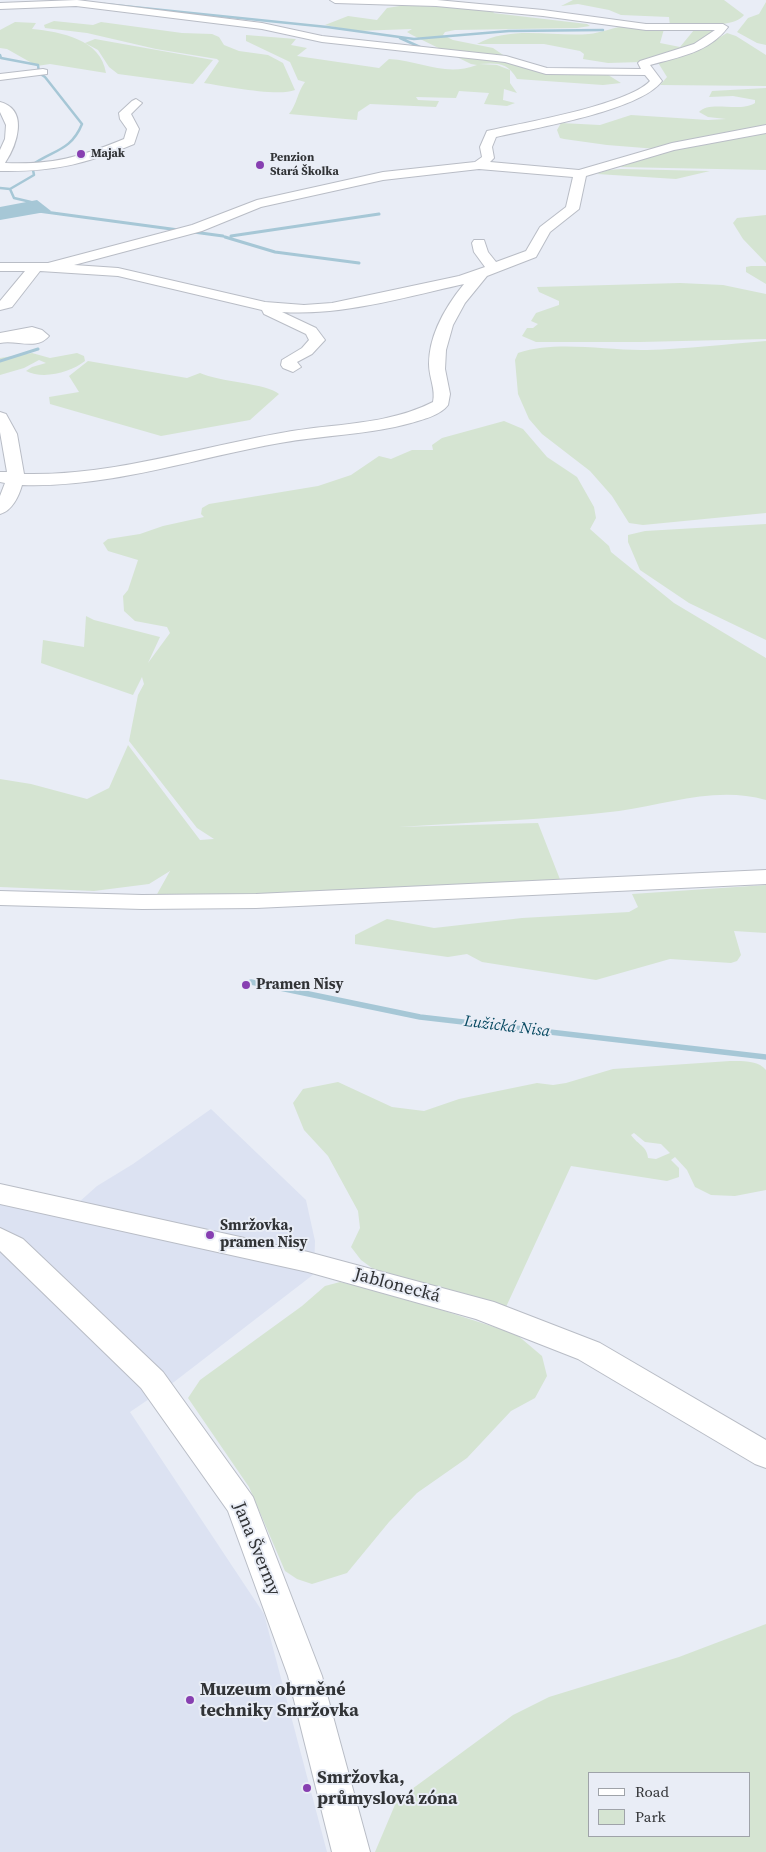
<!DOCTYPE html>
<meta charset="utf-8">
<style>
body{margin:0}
#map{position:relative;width:766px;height:1852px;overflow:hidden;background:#e9edf6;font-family:"Source Serif 4",serif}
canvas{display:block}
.legend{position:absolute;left:588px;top:1772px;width:162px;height:65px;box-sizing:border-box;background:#e9edf6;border:1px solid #9fa3a9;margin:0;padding:6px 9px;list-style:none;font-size:15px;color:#313336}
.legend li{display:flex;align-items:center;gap:10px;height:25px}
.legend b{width:25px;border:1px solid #9fa3a9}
</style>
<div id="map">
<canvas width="766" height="1852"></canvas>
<ul class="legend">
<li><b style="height:6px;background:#fff"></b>Road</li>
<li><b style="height:14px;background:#d5e4d2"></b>Park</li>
</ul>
</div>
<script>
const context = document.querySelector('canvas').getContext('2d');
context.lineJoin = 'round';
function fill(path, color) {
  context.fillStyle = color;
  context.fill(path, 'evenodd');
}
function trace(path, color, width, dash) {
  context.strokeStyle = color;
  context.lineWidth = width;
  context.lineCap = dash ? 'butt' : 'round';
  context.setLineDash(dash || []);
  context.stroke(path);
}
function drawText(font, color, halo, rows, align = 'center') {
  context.font = font + ' "Source Serif 4",serif';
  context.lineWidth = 4;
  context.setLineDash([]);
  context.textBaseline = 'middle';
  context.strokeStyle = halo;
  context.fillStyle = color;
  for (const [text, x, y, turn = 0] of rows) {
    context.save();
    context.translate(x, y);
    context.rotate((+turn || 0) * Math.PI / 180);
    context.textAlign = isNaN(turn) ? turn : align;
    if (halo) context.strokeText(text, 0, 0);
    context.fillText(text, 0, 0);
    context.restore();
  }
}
const built = new Path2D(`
 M 211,1109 L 306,1200 L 315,1241 L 314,1274 L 174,1382 L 130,1412 L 264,1614 L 327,1852 L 0,1852 L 0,1185 L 78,1203 L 97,1186 L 133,1164 Z`);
const green = new Path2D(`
 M 573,0 L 724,0 L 744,15 C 734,29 688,25 670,26 L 669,17 L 621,15 L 609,10 L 578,4 L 561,6 Z
 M 766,2 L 766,45 L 757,43 L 737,32 L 748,18 L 759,14 Z
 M 412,4 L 496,11 L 493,13 L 587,24 L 590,26 L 577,28 L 455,30 L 445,32 L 443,35 L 453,40 L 493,48 L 509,59 L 530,68 L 605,73 L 621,83 L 603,85 L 517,79 C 507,62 497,63 479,64 L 497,65 L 510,70 L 510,83 L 517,93 L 504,89 L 503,100 L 515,103 L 507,106 L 484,104 L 489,93 L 459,91 L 456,98 L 416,97 L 418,100 L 439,101 L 436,107 L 370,104 L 358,112 L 357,120 L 289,114 C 297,104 297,93 305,82 L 298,80 L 290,62 L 246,41 L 246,35 L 296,39 L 291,45 L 307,48 L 297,56 L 379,68 L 389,59 C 422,61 445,77 477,65 L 471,64 L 412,35 L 407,32 L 412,29 L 356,31 L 325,25 L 348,16 L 377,20 L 387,8 Z
 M 54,21 L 93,25 L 101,22 L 182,33 L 212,34 L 219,37 L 224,45 L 239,51 L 268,55 L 283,63 L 295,90 C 278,97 224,86 204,83 L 219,61 L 217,59 L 156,49 L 87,33 L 45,28 L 44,25 Z
 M 15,22 L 36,23 L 32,29 C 61,32 101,39 106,73 L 50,64 L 37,66 L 7,49 L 0,48 L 0,30 Z
 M 623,26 L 664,29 L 660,43 L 680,47 L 694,30 L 721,27 L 699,45 L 682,47 L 687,49 L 641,62 L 608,63 L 583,59 L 584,54 L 580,51 L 544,44 L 477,44 C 511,25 552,37 589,34 C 600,33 612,28 623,26 Z
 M 727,33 L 736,36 L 766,55 L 766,86 L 660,85 L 667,77 L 657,61 L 705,46 Z
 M 95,39 L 213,60 L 193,84 L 118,74 L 109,67 L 98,50 L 85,43 Z
 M 766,88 L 766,127 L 657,149 L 607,145 L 564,139 L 560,138 L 557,130 L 561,123 L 600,125 L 631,115 L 708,120 L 726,119 L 708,117 L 699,112 C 710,100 739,113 755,103 L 755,100 L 733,96 L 709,97 L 712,91 Z
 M 766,130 L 766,170 L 619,167 L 670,150 Z
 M 621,169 L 710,171 L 676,179 L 597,174 L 608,170 Z
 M 766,215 L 766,263 L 743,239 L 733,223 L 737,218 Z
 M 751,266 L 766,266 L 766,284 L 746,272 L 746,267 Z
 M 680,283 L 723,285 L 766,294 L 766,339 L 640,342 L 536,342 L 522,336 L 527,328 L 533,328 L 538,324 L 531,321 L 536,313 L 559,305 L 559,301 L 539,292 L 537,287 Z
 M 766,341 L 766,513 L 643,525 L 629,523 L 612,496 L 590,471 L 542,434 L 529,419 L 518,394 L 515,360 L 518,353 C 558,340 606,351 647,350 C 687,349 727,344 766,341 Z
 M 32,353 L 50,358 L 77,353 L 84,356 L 85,361 C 71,372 44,380 26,371 L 32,367 L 46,363 L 39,360 L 24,368 L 0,375 L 0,358 Z
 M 88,361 L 187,378 L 200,373 C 219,382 266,383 279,394 L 250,420 L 161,436 L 50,404 L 49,397 L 79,392 L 69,376 Z
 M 504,421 L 523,429 L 547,457 L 577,477 L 594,507 L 596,518 L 590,529 L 609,546 L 611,552 L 674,603 L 766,658 L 766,800 C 716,786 669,804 619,811 C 547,820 472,822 399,827 L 538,823 L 561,882 L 267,899 L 156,896 L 170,871 L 149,884 L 94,891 L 0,887 L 0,779 L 31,784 L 87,799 L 109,788 L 128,745 L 200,840 L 214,839 L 197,828 L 129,741 L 138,695 L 144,684 L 142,677 L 133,695 L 41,663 L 43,640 L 84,647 L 86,616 L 94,620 L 160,637 L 148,663 L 170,633 L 167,627 L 135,621 L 124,611 L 123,596 L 128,590 L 138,560 L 108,551 L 103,543 L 108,539 L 140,534 L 163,526 L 204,517 L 201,514 L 202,508 L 209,504 L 318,486 L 351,475 L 379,456 L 391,459 L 412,450 L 433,450 L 432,445 L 442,438 Z
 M 766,524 L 766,640 L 689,603 L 640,570 L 628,542 L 628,535 L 645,531 Z
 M 766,885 L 766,933 L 734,931 L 741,955 L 737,961 L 731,963 L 670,959 L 596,980 L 482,962 L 467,954 L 448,957 L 355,944 L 355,935 L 387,919 L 434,928 L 522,918 L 629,912 L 638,907 L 632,894 Z
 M 730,1061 C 742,1061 758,1060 766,1070 L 766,1190 L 735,1196 L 711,1195 L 695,1187 L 687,1170 L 675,1157 L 671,1160 L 679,1168 L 679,1177 L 667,1181 L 571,1166 L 506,1307 L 376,1271 L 361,1260 L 351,1247 L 360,1228 L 358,1211 L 328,1156 L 304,1130 L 293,1103 L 303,1089 L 338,1082 L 392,1107 L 424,1111 L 459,1099 L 537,1083 L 553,1085 L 566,1083 L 613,1069 ZM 634,1133 L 645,1142 L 661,1144 L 670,1153 L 656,1159 L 648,1158 C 647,1146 638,1145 631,1135 Z
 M 340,1282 L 395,1295 L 516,1334 L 542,1356 L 547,1376 L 535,1398 L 511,1411 L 467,1458 L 417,1493 L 389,1522 L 347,1573 L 312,1584 L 297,1579 L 285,1571 L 249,1487 L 188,1398 L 200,1380 L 302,1306 L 325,1286 Z
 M 766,1624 L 766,1852 L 375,1852 L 397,1800 L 513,1715 L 549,1697 L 679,1657 ZM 750,1773 L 750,1836 L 590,1836 L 590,1773 Z`);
const water = new Path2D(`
 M 37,200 L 51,211 L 0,220 L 0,207 Z`);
const streamFar2 = new Path2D(`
 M 104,4 L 327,27 L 414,39 L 509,31 L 603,30
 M 400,38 L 420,47 L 420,49
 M 0,55 L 1,58 L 38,65 L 39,73 L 45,77 L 82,124 C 71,151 53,150 32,165 L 34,175 L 10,189 L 0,188
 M 10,189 L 14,198 L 31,202 L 32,207`);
const streamFar1 = new Path2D(`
 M 38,211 L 223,236
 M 231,236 L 379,214
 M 225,237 L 275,252 L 359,263
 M 0,361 L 38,349`);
const stream = new Path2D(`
 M 251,982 L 420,1017 L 766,1057`);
const minor = new Path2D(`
 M 77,0 L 262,23 L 322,36 L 506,56 L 547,68 L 641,69 L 638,63 L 640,61 L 694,44 L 715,30 L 646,30 L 543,16 L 436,6 L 335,3 L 330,0 L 437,0 L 543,10 L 646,24 L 723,24 L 728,27 C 710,52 679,57 650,65 L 662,81 C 640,111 534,128 496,137 L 492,147 L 494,158 L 490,162 L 579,170 L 672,143 L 766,125 L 766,133 L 674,150 L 586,176 L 579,209 L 550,232 L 536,257 L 487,276 L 465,303 L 453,325 L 446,350 L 445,369 L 450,394 L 448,405 C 441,415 422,420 411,423 C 369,435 323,435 280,443 C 195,458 110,488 22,485 C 19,496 12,511 0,514 L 0,496 L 5,483 L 0,482 L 0,472 L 7,472 L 0,432 L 0,412 L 6,414 L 17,434 L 24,474 C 111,476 196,448 281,433 C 332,423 386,426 433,402 C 436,389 429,378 429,364 C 429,335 446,306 464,284 C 406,297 342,316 282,312 L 316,328 L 325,340 L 312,354 L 297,362 L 301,367 L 293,372 L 283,368 L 281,365 L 282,360 L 302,348 L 309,340 L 306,334 L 264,314 L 262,310 L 118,276 L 40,271 L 12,307 L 0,310 L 0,301 L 25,271 L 0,271 L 0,263 L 48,263 L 192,225 L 257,200 L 383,172 L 475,162 L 482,157 L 480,147 L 487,131 C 522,123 628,105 650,81 L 645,75 L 546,74 L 505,62 L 322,42 L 262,29 L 76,6 L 0,9 L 0,3 ZM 479,169 L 573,177 L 566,207 L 540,227 L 526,251 L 496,262 L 488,252 L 484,240 L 474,240 L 472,243 L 474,252 L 485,267 L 459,276 L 332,303 L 304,305 L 265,302 L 118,268 L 74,265 L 202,231 L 261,207 L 383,180 Z
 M 43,69 L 47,70 L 47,74 L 0,80 L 0,74 Z
 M 136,99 L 142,103 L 131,114 L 139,129 L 134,144 C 85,164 54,172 0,171 L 0,150 L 5,139 L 6,125 L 0,112 L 0,102 C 30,110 16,147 5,163 C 53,165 80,157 124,139 L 127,129 L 120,119 L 119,113 L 132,101 Z
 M 32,327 L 42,330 L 49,336 C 37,351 15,339 0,343 L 0,333 Z
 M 766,870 L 766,884 L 256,908 L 142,909 L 0,905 L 0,891 L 142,895 L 256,894 Z
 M 0,1184 L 308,1252 L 494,1302 L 600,1343 L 766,1440 L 766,1468 L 755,1464 L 578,1359 L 476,1319 L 308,1272 L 0,1204 Z
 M 0,1228 L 23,1239 L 163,1372 L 253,1497 L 322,1676 L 370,1852 L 332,1852 L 288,1676 L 228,1511 L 141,1388 L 0,1251 Z`);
const markers = [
 [81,154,5,"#873fb1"],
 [260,165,5,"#873fb1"],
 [246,985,5,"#873fb1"],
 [210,1235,5,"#873fb1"],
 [190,1700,5,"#873fb1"],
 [307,1788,5,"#873fb1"]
];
const farPoinames = [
 ["Majak",91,154],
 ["Penzion",270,158],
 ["Stará Školka",270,172]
];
const poiNames = [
 ["Pramen Nisy",256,985],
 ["Smržovka,",220,1226],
 ["pramen Nisy",220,1243]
];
const waterNames = [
 ["Lužická Nisa",507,1027,7]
];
const nearStreetnames = [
 ["Jablonecká",397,1286,15],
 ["Jana Švermy",256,1549,68]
];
const nearPoinames = [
 ["Muzeum obrněné",200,1690],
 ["techniky Smržovka",200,1711],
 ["Smržovka,",317,1778],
 ["průmyslová zóna",317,1799]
];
fill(built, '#dce2f2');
fill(green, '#d5e4d2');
fill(water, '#a6c7d6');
trace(streamFar2, '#a6c7d6', 2.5);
trace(streamFar1, '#a6c7d6', 3);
trace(stream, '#a6c7d6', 5.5);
trace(minor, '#b9bdc6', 2);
fill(minor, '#fff');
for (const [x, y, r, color] of markers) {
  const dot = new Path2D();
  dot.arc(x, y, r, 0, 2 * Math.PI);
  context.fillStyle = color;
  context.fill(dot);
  trace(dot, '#e9edf6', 2);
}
drawText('bold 12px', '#313336', '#e9edf6', farPoinames, 'left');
drawText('bold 15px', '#313336', '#e9edf6', poiNames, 'left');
drawText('italic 16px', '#084a62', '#e9edf6', waterNames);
drawText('18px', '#313336', '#e9edf6', nearStreetnames);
drawText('bold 18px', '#313336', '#e9edf6', nearPoinames, 'left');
</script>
